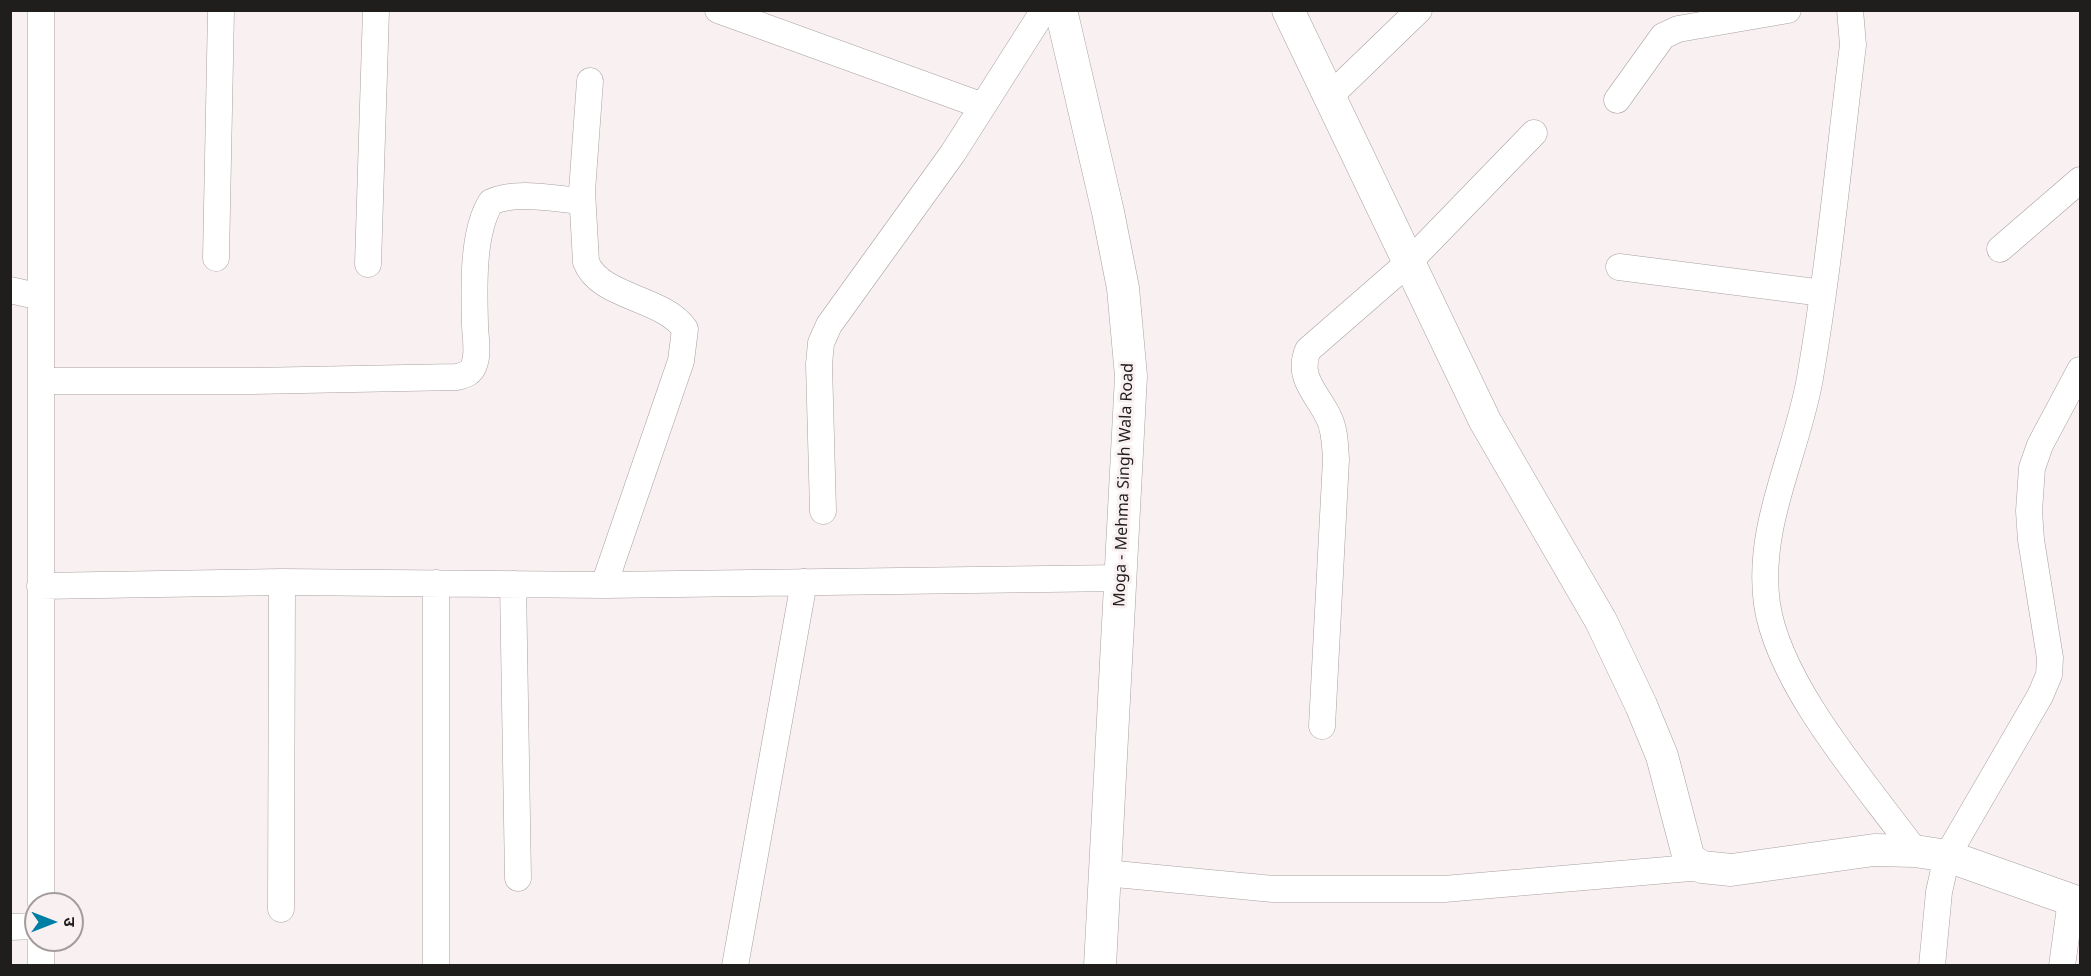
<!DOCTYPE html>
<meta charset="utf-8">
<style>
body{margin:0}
#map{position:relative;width:2091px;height:976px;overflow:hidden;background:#f9f0f1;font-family:"Noto Sans","Noto Sans Devanagari",sans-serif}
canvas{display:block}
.frame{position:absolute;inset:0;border:12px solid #201d1d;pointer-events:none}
.north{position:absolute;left:24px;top:892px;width:60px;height:60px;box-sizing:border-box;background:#f9f0f1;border:2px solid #a29c9c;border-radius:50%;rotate:90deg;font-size:16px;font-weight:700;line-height:24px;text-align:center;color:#201d1d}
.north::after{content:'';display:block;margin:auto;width:21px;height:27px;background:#007fa4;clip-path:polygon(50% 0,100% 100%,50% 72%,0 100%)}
</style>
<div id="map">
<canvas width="2091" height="976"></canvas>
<div class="frame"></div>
<div class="north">उ</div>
</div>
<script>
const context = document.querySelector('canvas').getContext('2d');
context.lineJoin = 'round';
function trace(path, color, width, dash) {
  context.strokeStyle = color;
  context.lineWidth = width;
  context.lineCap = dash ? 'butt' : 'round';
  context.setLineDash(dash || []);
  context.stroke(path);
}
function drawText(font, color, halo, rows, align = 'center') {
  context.font = font + ' "Noto Sans",sans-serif';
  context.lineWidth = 6;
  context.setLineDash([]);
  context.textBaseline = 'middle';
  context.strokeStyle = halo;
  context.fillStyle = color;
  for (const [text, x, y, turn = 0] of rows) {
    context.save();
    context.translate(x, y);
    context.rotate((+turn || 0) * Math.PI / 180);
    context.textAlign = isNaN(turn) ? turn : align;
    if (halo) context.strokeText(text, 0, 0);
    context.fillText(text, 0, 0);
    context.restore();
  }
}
const minor = new Path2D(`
 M 718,10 L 983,106
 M 1850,10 L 1853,45 C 1839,156 1829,268 1810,378 C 1797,453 1756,526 1767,604 C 1779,686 1866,784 1915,851
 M 590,81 L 582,191 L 586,262 C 600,298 663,297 685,329 L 681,361 L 604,585
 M 1328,98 L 1419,10
 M 1617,100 L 1663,36 L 1678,29 L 1788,10
 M 2000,249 L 2080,180
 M 216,258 L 221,10
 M 368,264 L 376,10
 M 1619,267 L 1823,293
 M 10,290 L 41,297
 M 41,381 L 252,381 L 457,377 C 464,375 471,374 474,365 C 479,353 475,336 475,324 C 474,288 472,232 491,202 C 517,190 554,199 582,201
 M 823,511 L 819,364 L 821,343 L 829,325 L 953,153 L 1044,10
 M 436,583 L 436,966
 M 513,584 L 518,878
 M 40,586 L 282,582 L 604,585 L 1120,578
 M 1322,726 L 1336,459 C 1335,446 1335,430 1329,418 C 1318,394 1296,378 1308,350 L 1408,263 L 1534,133
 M 1105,873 L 1273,889 L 1444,889 L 1702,867
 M 41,904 L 41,10
 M 281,909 L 282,582
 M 10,927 L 36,926
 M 41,940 L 41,966
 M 735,966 L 804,582
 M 1932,966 L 1939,892 L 1947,856 L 2040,696 L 2049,675 L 2050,658 L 2031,540 L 2029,511 L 2032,468 L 2040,445 L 2080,370
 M 2062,966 L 2071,900`);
const tertiary = new Path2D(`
 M 1061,10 L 1108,212 L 1123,288 L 1131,376 L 1100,966
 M 1288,10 L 1485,421 L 1601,621 L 1641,705 L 1662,756 L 1689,859 L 1702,867 L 1731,870 L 1874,850 L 1915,851 L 1947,856 L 2080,903`);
const streetNames = [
 ["Moga - Mehma Singh Wala Road",1124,485,-88]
];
trace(minor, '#a8a0a1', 27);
trace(tertiary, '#a8a0a1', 33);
trace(minor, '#fff', 26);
trace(tertiary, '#fff', 32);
drawText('16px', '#201d1d', '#f9f0f1', streetNames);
</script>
